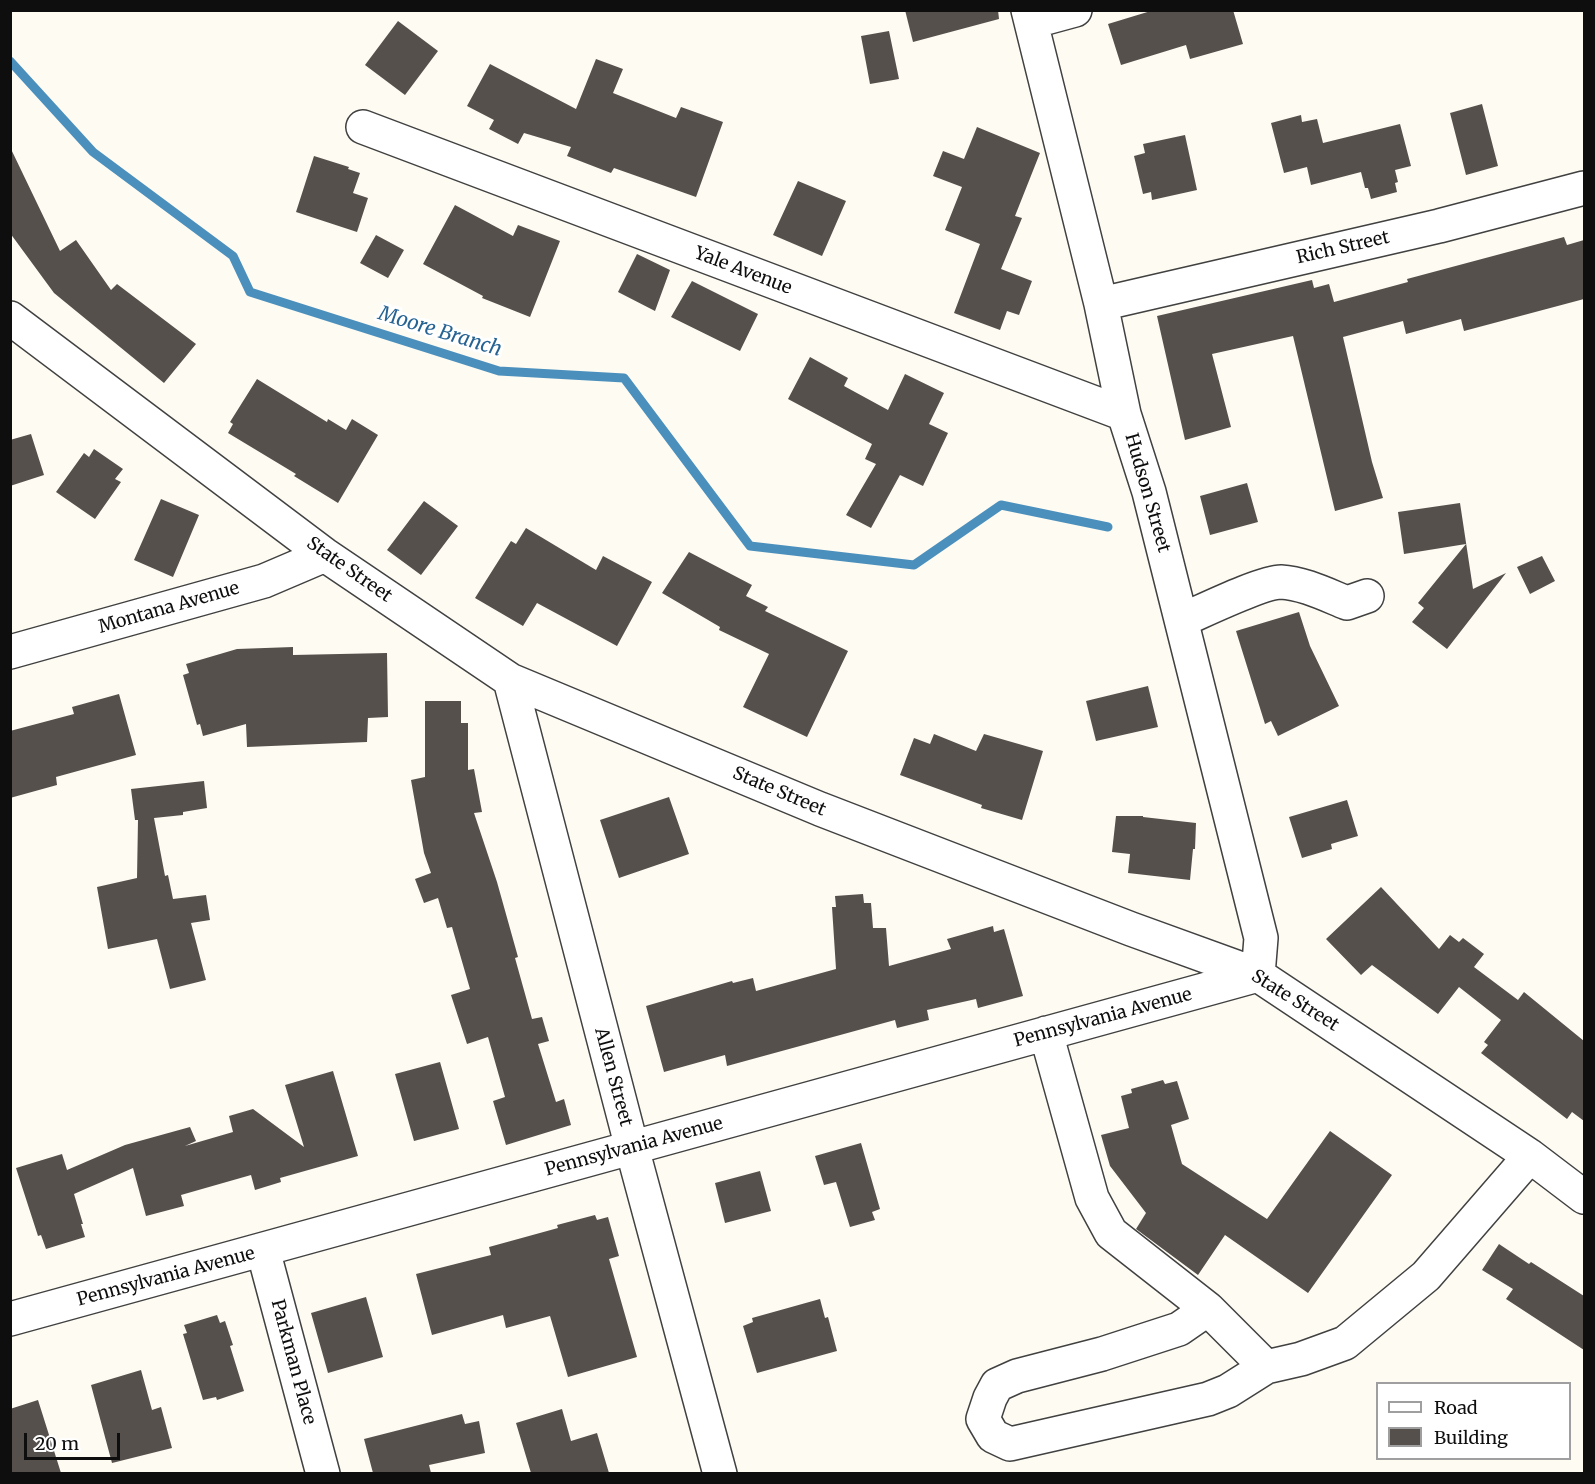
<!DOCTYPE html>
<style>
body{margin:0}
#map{position:relative;width:1595px;height:1484px;overflow:hidden;background:#fdfbf2;font-family:Merriweather,serif}
canvas{display:block}
.frame{position:absolute;inset:0;border:12px solid #0e0e0e;pointer-events:none}
.legend{position:absolute;left:1376px;top:1382px;width:195px;height:78px;box-sizing:border-box;background:#fff;border:2px solid #9f9f9f;margin:0;padding:8px 10px;list-style:none;font-size:18px;color:#0e0e0e}
.legend li{display:flex;align-items:center;gap:12px;height:30px}
.legend b{width:30px;border:2px solid #9f9f9f}
.scale{position:absolute;left:24px;top:1433px;width:96px;height:27px;box-sizing:border-box;border:3px solid #0e0e0e;border-top:0;padding-left:8px;font-size:18px;line-height:21px;white-space:nowrap;color:#0e0e0e;-webkit-text-stroke:4px #fff;paint-order:stroke}
</style>
<div id="map">
<canvas width="1595" height="1484"></canvas>
<div class="frame"></div>
<ul class="legend">
<li><b style="height:8px;background:#fff"></b>Road</li>
<li><b style="height:16px;background:#56504c"></b>Building</li>
</ul>
<div class="scale">20 m</div>
</div>
<script>
const context = document.querySelector('canvas').getContext('2d');
context.lineJoin = 'round';
function trace(path, color, width, dash) {
  context.strokeStyle = color;
  context.lineWidth = width;
  context.lineCap = dash ? 'butt' : 'round';
  context.setLineDash(dash || []);
  context.stroke(path);
}
function fill(path, color) {
  context.fillStyle = color;
  context.fill(path, 'evenodd');
}
function drawText(font, color, halo, rows, align = 'center') {
  context.font = font + ' Merriweather,serif';
  context.lineWidth = 6;
  context.setLineDash([]);
  context.textBaseline = 'middle';
  context.strokeStyle = halo;
  context.fillStyle = color;
  for (const [text, x, y, turn = 0] of rows) {
    context.save();
    context.translate(x, y);
    context.rotate((+turn || 0) * Math.PI / 180);
    context.textAlign = isNaN(turn) ? turn : align;
    if (halo) context.strokeText(text, 0, 0);
    context.fillText(text, 0, 0);
    context.restore();
  }
}
const stream = new Path2D(`
 M 10,61 L 93,152 L 233,256 L 250,292 L 499,371 L 624,378 L 750,546 L 914,565 L 1001,505 L 1108,527`);
const building = new Path2D(`
 M 905,10 L 998,10 L 999,19 L 913,42 Z
 M 1154,10 L 1233,10 L 1243,44 L 1190,59 L 1186,45 L 1121,65 L 1108,24 Z
 M 398,21 L 438,51 L 405,95 L 365,65 Z
 M 889,31 L 899,79 L 870,84 L 861,36 Z
 M 596,59 L 623,69 L 613,93 L 676,118 L 681,107 L 723,122 L 696,197 L 614,168 L 611,173 L 567,156 L 571,147 L 524,133 L 518,144 L 489,129 L 494,120 L 467,106 L 490,64 L 576,109 Z
 M 1482,104 L 1498,166 L 1466,175 L 1450,113 Z
 M 1301,115 L 1302,122 L 1317,119 L 1323,143 L 1400,124 L 1411,166 L 1395,170 L 1398,182 L 1395,183 L 1397,192 L 1371,199 L 1368,188 L 1365,188 L 1361,172 L 1311,185 L 1307,167 L 1284,173 L 1271,123 Z
 M 977,127 L 1040,153 L 1015,216 L 1022,218 L 1001,269 L 1032,281 L 1019,315 L 1007,311 L 1000,330 L 954,313 L 980,244 L 945,230 L 962,187 L 933,176 L 943,151 L 964,159 Z
 M 1185,135 L 1197,190 L 1152,200 L 1151,192 L 1143,194 L 1134,156 L 1145,153 L 1143,144 Z
 M 10,147 L 60,251 L 76,240 L 111,290 L 117,284 L 196,344 L 164,383 L 54,293 L 10,233 Z
 M 314,156 L 349,167 L 348,169 L 360,173 L 353,193 L 368,198 L 357,232 L 296,212 Z
 M 798,181 L 846,201 L 822,256 L 773,235 Z
 M 455,205 L 513,236 L 518,225 L 560,241 L 530,317 L 482,298 L 483,296 L 423,264 Z
 M 376,235 L 404,250 L 388,278 L 360,263 Z
 M 1564,237 L 1567,245 L 1584,240 L 1584,299 L 1464,331 L 1461,319 L 1406,334 L 1403,321 L 1343,337 L 1372,462 L 1383,498 L 1335,511 L 1293,336 L 1212,354 L 1231,427 L 1185,440 L 1157,316 L 1312,280 L 1314,288 L 1329,284 L 1334,302 L 1408,282 L 1407,279 Z
 M 637,254 L 670,270 L 655,311 L 618,292 Z
 M 692,281 L 758,314 L 740,351 L 671,317 Z
 M 810,357 L 848,378 L 844,386 L 888,410 L 905,374 L 944,393 L 929,424 L 948,433 L 923,486 L 900,475 L 871,528 L 846,515 L 876,464 L 865,459 L 872,444 L 788,399 Z
 M 257,379 L 327,422 L 328,419 L 346,430 L 352,419 L 378,435 L 338,503 L 294,476 L 296,474 L 228,433 L 233,424 L 230,422 Z
 M 31,434 L 44,475 L 10,486 L 10,440 Z
 M 94,449 L 123,469 L 115,479 L 121,482 L 95,519 L 56,492 L 84,453 L 89,457 Z
 M 1247,483 L 1258,522 L 1210,535 L 1200,496 Z
 M 161,499 L 199,515 L 173,577 L 134,560 Z
 M 424,501 L 458,526 L 421,575 L 387,550 Z
 M 1460,503 L 1473,589 L 1506,573 L 1447,649 L 1412,622 L 1424,608 L 1418,603 L 1466,544 L 1404,554 L 1398,512 Z
 M 526,528 L 596,570 L 603,556 L 652,582 L 617,646 L 537,603 L 523,626 L 475,598 L 511,541 L 516,544 Z
 M 689,552 L 752,585 L 746,596 L 768,607 L 765,611 L 848,651 L 807,737 L 743,707 L 769,654 L 719,630 L 720,627 L 662,593 Z
 M 1542,556 L 1555,581 L 1530,594 L 1517,567 Z
 M 1299,612 L 1310,646 L 1339,706 L 1278,736 L 1271,721 L 1265,724 L 1236,631 Z
 M 293,647 L 293,655 L 387,653 L 388,717 L 368,718 L 367,742 L 247,747 L 246,724 L 203,736 L 200,724 L 197,725 L 183,675 L 189,673 L 186,664 L 237,649 Z
 M 1148,686 L 1158,727 L 1096,741 L 1086,701 Z
 M 119,694 L 136,755 L 56,777 L 57,785 L 10,798 L 10,731 L 74,714 L 72,707 Z
 M 425,701 L 461,701 L 461,723 L 468,723 L 468,770 L 474,769 L 482,812 L 474,813 L 497,882 L 518,957 L 515,958 L 532,1019 L 542,1017 L 549,1041 L 538,1044 L 556,1102 L 564,1099 L 571,1125 L 506,1145 L 493,1101 L 505,1097 L 488,1037 L 467,1044 L 451,995 L 470,989 L 452,927 L 447,928 L 438,898 L 424,903 L 415,879 L 431,873 L 424,853 L 411,780 L 425,777 Z
 M 934,734 L 976,751 L 984,734 L 1043,751 L 1022,820 L 981,808 L 982,805 L 900,775 L 914,738 L 930,744 Z
 M 204,781 L 207,808 L 183,812 L 183,815 L 154,818 L 165,876 L 168,875 L 173,899 L 206,895 L 210,920 L 191,923 L 206,980 L 170,989 L 157,939 L 108,949 L 97,887 L 137,878 L 138,820 L 135,820 L 131,789 Z
 M 669,797 L 689,854 L 619,878 L 600,820 Z
 M 1347,800 L 1358,836 L 1331,844 L 1332,849 L 1302,858 L 1289,817 Z
 M 1116,816 L 1143,816 L 1143,817 L 1196,823 L 1195,849 L 1193,849 L 1190,880 L 1128,873 L 1130,854 L 1112,852 Z
 M 1381,887 L 1439,949 L 1450,935 L 1459,942 L 1463,938 L 1484,954 L 1474,967 L 1518,1000 L 1524,992 L 1584,1041 L 1584,1121 L 1572,1112 L 1567,1119 L 1481,1053 L 1488,1045 L 1484,1042 L 1501,1020 L 1459,987 L 1438,1014 L 1372,965 L 1361,975 L 1326,939 Z
 M 863,894 L 864,903 L 871,903 L 873,928 L 886,928 L 889,966 L 951,949 L 947,939 L 993,926 L 994,932 L 1004,929 L 1023,996 L 978,1008 L 976,999 L 927,1010 L 929,1020 L 897,1028 L 895,1020 L 727,1066 L 725,1055 L 664,1072 L 646,1006 L 732,981 L 733,983 L 753,978 L 756,991 L 836,969 L 832,907 L 836,907 L 835,896 Z
 M 440,1062 L 459,1129 L 414,1141 L 395,1074 Z
 M 333,1071 L 358,1156 L 280,1178 L 281,1182 L 255,1190 L 251,1175 L 181,1195 L 184,1206 L 146,1216 L 133,1168 L 74,1194 L 83,1224 L 81,1224 L 85,1237 L 46,1249 L 41,1235 L 38,1236 L 16,1168 L 62,1154 L 67,1170 L 125,1145 L 190,1127 L 196,1141 L 185,1146 L 233,1132 L 229,1116 L 253,1109 L 304,1147 L 285,1085 Z
 M 1163,1080 L 1165,1084 L 1177,1081 L 1189,1119 L 1171,1125 L 1182,1164 L 1267,1219 L 1330,1131 L 1392,1175 L 1308,1293 L 1225,1235 L 1198,1275 L 1136,1229 L 1146,1213 L 1110,1166 L 1101,1135 L 1129,1128 L 1121,1096 L 1132,1093 L 1131,1089 Z
 M 861,1143 L 880,1209 L 872,1212 L 875,1220 L 850,1227 L 836,1182 L 824,1185 L 815,1156 Z
 M 760,1171 L 771,1211 L 725,1223 L 715,1183 Z
 M 595,1215 L 597,1220 L 608,1217 L 619,1256 L 609,1259 L 637,1357 L 568,1377 L 550,1316 L 506,1328 L 503,1315 L 432,1335 L 416,1274 L 491,1255 L 489,1247 L 558,1228 L 557,1225 Z
 M 1499,1244 L 1529,1264 L 1531,1262 L 1584,1296 L 1584,1350 L 1506,1299 L 1513,1289 L 1482,1270 Z
 M 366,1297 L 383,1357 L 328,1373 L 311,1313 Z
 M 820,1299 L 825,1318 L 828,1317 L 837,1351 L 757,1373 L 743,1326 L 753,1322 L 752,1318 Z
 M 217,1315 L 220,1323 L 225,1321 L 233,1345 L 230,1346 L 244,1391 L 217,1400 L 216,1397 L 203,1400 L 183,1334 L 187,1333 L 184,1325 Z
 M 141,1370 L 152,1410 L 161,1407 L 172,1448 L 112,1463 L 91,1385 Z
 M 38,1400 L 61,1473 L 10,1473 L 10,1409 Z
 M 562,1409 L 571,1441 L 597,1433 L 609,1473 L 531,1473 L 516,1423 Z
 M 462,1414 L 465,1424 L 479,1421 L 485,1453 L 429,1465 L 431,1473 L 373,1473 L 364,1439 Z`);
const minor = new Path2D(`
 M 1028,10 L 1101,304 L 1124,414 L 1149,492 L 1261,938 L 1258,975
 M 1031,22 L 1075,10
 M 363,127 L 1124,414
 M 1101,304 L 1439,226 L 1584,188
 M 10,318 L 325,555 L 510,680 L 820,809 L 1131,929 L 1258,975 L 1530,1156 L 1584,1197
 M 1182,620 C 1203,611 1262,582 1281,582 C 1303,583 1327,595 1347,603 L 1367,596
 M 10,652 L 264,581 L 325,555
 M 510,680 L 632,1148 L 720,1474
 M 1046,1033 L 1092,1198 L 1111,1233 L 1208,1309
 M 263,1250 L 323,1474
 M 10,1319 L 1258,975
 M 1266,1367 L 1208,1309 L 1179,1329 L 1102,1354 L 1017,1376 L 997,1385 L 990,1398 L 983,1419 L 993,1436 L 1010,1444 L 1208,1399 L 1228,1391 L 1266,1367 L 1301,1359 L 1345,1343 L 1426,1276 L 1530,1156`);
const streetNames = [
 ["Rich Street",1343,248,-13],
 ["Yale Avenue",743,271,21],
 ["Hudson Street",1147,493,74],
 ["State Street",349,570,35],
 ["Montana Avenue",169,608,-16],
 ["State Street",779,792,23],
 ["State Street",1295,1001,32],
 ["Pennsylvania Avenue",1103,1018,-15],
 ["Allen Street",613,1077,75],
 ["Pennsylvania Avenue",634,1147,-15],
 ["Pennsylvania Avenue",166,1277,-15],
 ["Parkman Place",293,1362,75]
];
const waterNames = [
 ["Moore Branch",440,332,17]
];
trace(stream, '#4b8fbd', 9);
fill(building, '#56504c');
trace(minor, '#414141', 36);
trace(minor, '#fff', 33);
drawText('18px', '#0e0e0e', '#fff', streetNames);
drawText('italic 20px', '#266292', '#fff', waterNames);
</script>
